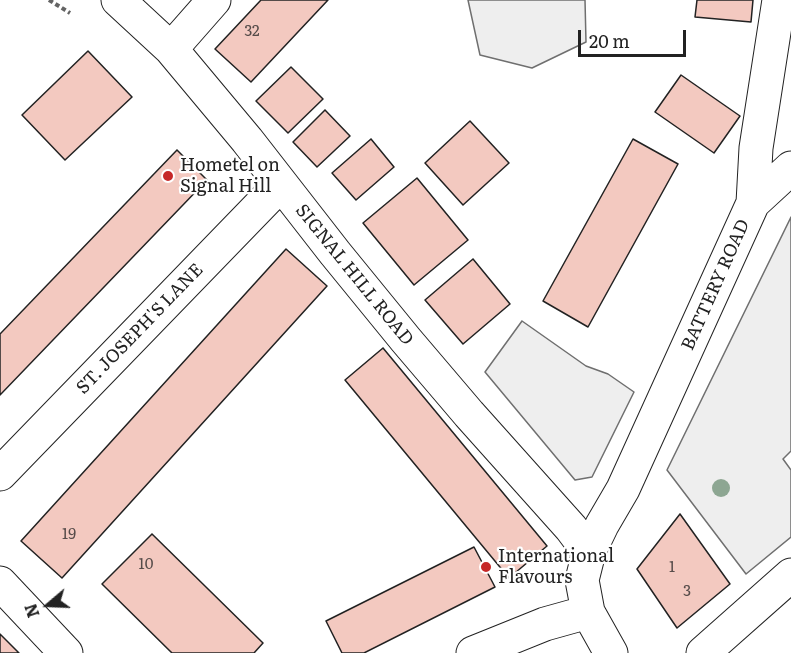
<!DOCTYPE html>
<style>
body{margin:0}
#map{position:relative;width:791px;height:653px;overflow:hidden;background:#fff;font-family:Literata,serif}
canvas{display:block}
.north{position:absolute;left:18px;top:575px;width:60px;height:60px;-webkit-text-stroke:4px #fff;paint-order:stroke;rotate:251deg;font-size:16px;font-weight:700;line-height:24px;text-align:center;color:#222}
.north::after{content:'';display:block;margin:auto;width:21px;height:27px;background:#222;clip-path:polygon(50% 0,100% 100%,50% 72%,0 100%)}
.scale{position:absolute;left:578px;top:30px;width:108px;height:27px;box-sizing:border-box;border:3px solid #222;border-top:0;padding-left:8px;font-size:18px;line-height:21px;white-space:nowrap;color:#222;-webkit-text-stroke:4px #fff;paint-order:stroke}
</style>
<div id="map">
<canvas width="791" height="653"></canvas>
<div class="north">N</div>
<div class="scale">20 m</div>
</div>
<script>
const ctx = document.querySelector('canvas').getContext('2d');
ctx.lineJoin = 'round';
function fill(path, color) { ctx.fillStyle = color; ctx.fill(path, 'evenodd'); }
const poly = rows => new Path2D(rows.map(r => 'M' + r).join(''));
function trace(path, color, width, dash) { ctx.strokeStyle = color; ctx.lineWidth = width; ctx.lineCap = dash ? 'butt' : 'round'; ctx.setLineDash(dash || []); ctx.stroke(path); }
function drawText(font, color, halo, rows, align = 'center') {
  ctx.font = font + ' Literata,serif'; ctx.lineWidth = 4.5; ctx.setLineDash([]); ctx.textBaseline = 'middle'; ctx.strokeStyle = halo; ctx.fillStyle = color; for (const [text, x, y, turn = 0] of rows) {
    ctx.save(); ctx.translate(x, y); ctx.rotate((+turn || 0) * Math.PI / 180); ctx.textAlign = isNaN(turn) ? turn : align; if (halo) ctx.strokeText(text, 0, 0); ctx.fillText(text, 0, 0); ctx.restore();
  }
}
const green = poly([
 [468,0,585,0,586,42,532,68,480,55,468,0],
 [791,217,791,451,783,459,791,470,791,537,746,574,667,470,791,217],
 [522,321,586,366,608,374,634,392,592,477,575,480,485,372,522,321]
]);
fill(green, '#eee');
trace(green, '#6f6f6f', 1.5);
const building = poly([
 [261,0,328,0,251,82,215,49,261,0],
 [697,0,753,0,751,22,695,17,697,0],
 [88,51,132,97,65,160,22,115,88,51],
 [291,67,323,99,288,133,256,101,291,67],
 [681,75,740,116,714,153,655,112,681,75],
 [325,110,350,136,317,167,293,142,325,110],
 [470,121,509,163,463,205,425,163,470,121],
 [371,139,394,167,356,200,332,173,371,139],
 [633,139,678,164,588,327,543,301,633,139],
 [177,150,207,180,0,395,0,334,177,150],
 [417,178,468,240,414,285,363,223,417,178],
 [286,249,327,286,62,578,21,541,286,249],
 [473,259,510,304,463,344,425,300,473,259],
 [383,348,547,546,509,578,345,380,383,348],
 [680,514,730,584,677,628,637,569,680,514],
 [152,534,263,643,254,653,172,653,102,584,152,534],
 [474,547,495,587,364,653,342,653,326,621,474,547],
 [0,634,19,653,0,653,0,634]
]);
fill(building, '#f3c9c0');
trace(building, '#222', 1.5);
const minor = poly([
 [118,0,171,49,247,140,335,253,406,340,469,414,571,528,589,552],
 [171,49,214,0],
 [753,203,791,168],
 [0,474,280,185],
 [0,583,66,653],
 [473,653,545,624,588,612],
 [611,653,588,612,582,580,589,552,602,525,623,489,753,203,756,148,779,0],
 [703,653,791,575]
]);
trace(minor, '#222', 35);
trace(poly([
 [49,0,70,13]
]), '#646464', 4, [4.5, 3]);
trace(minor, '#fff', 33);
ctx.fillStyle = '#8da692';
for (const [x, y] of [
 [721,488]
]) { ctx.beginPath(); ctx.arc(x, y, 9, 0, 2 * Math.PI); ctx.fill(); }
for (const [x, y, r, color] of [
 [168,176,6,"#c62828"],
 [486,567,6,"#c62828"]
]) { const dot = new Path2D(); dot.arc(x, y, r, 0, 2 * Math.PI); ctx.fillStyle = color; ctx.fill(dot); trace(dot, '#fff', 2); }
drawText('15px', '#564c4a', null, [
 ["32",252,32],
 ["19",69,535],
 ["10",146,565],
 ["1",672,568],
 ["3",687,592]
]);
drawText('18px', '#222', '#fff', [
 ["Hometel on",180,166],
 ["Signal Hill",180,187],
 ["International",498,557],
 ["Flavours",498,578]
], 'left');
drawText('18px', '#222', '#fff', [
 ["SIGNAL HILL ROAD",354,275,51],
 ["BATTERY ROAD",716,285,-66],
 ["ST. JOSEPH'S LANE",140,329,-46]
]);
</script>
